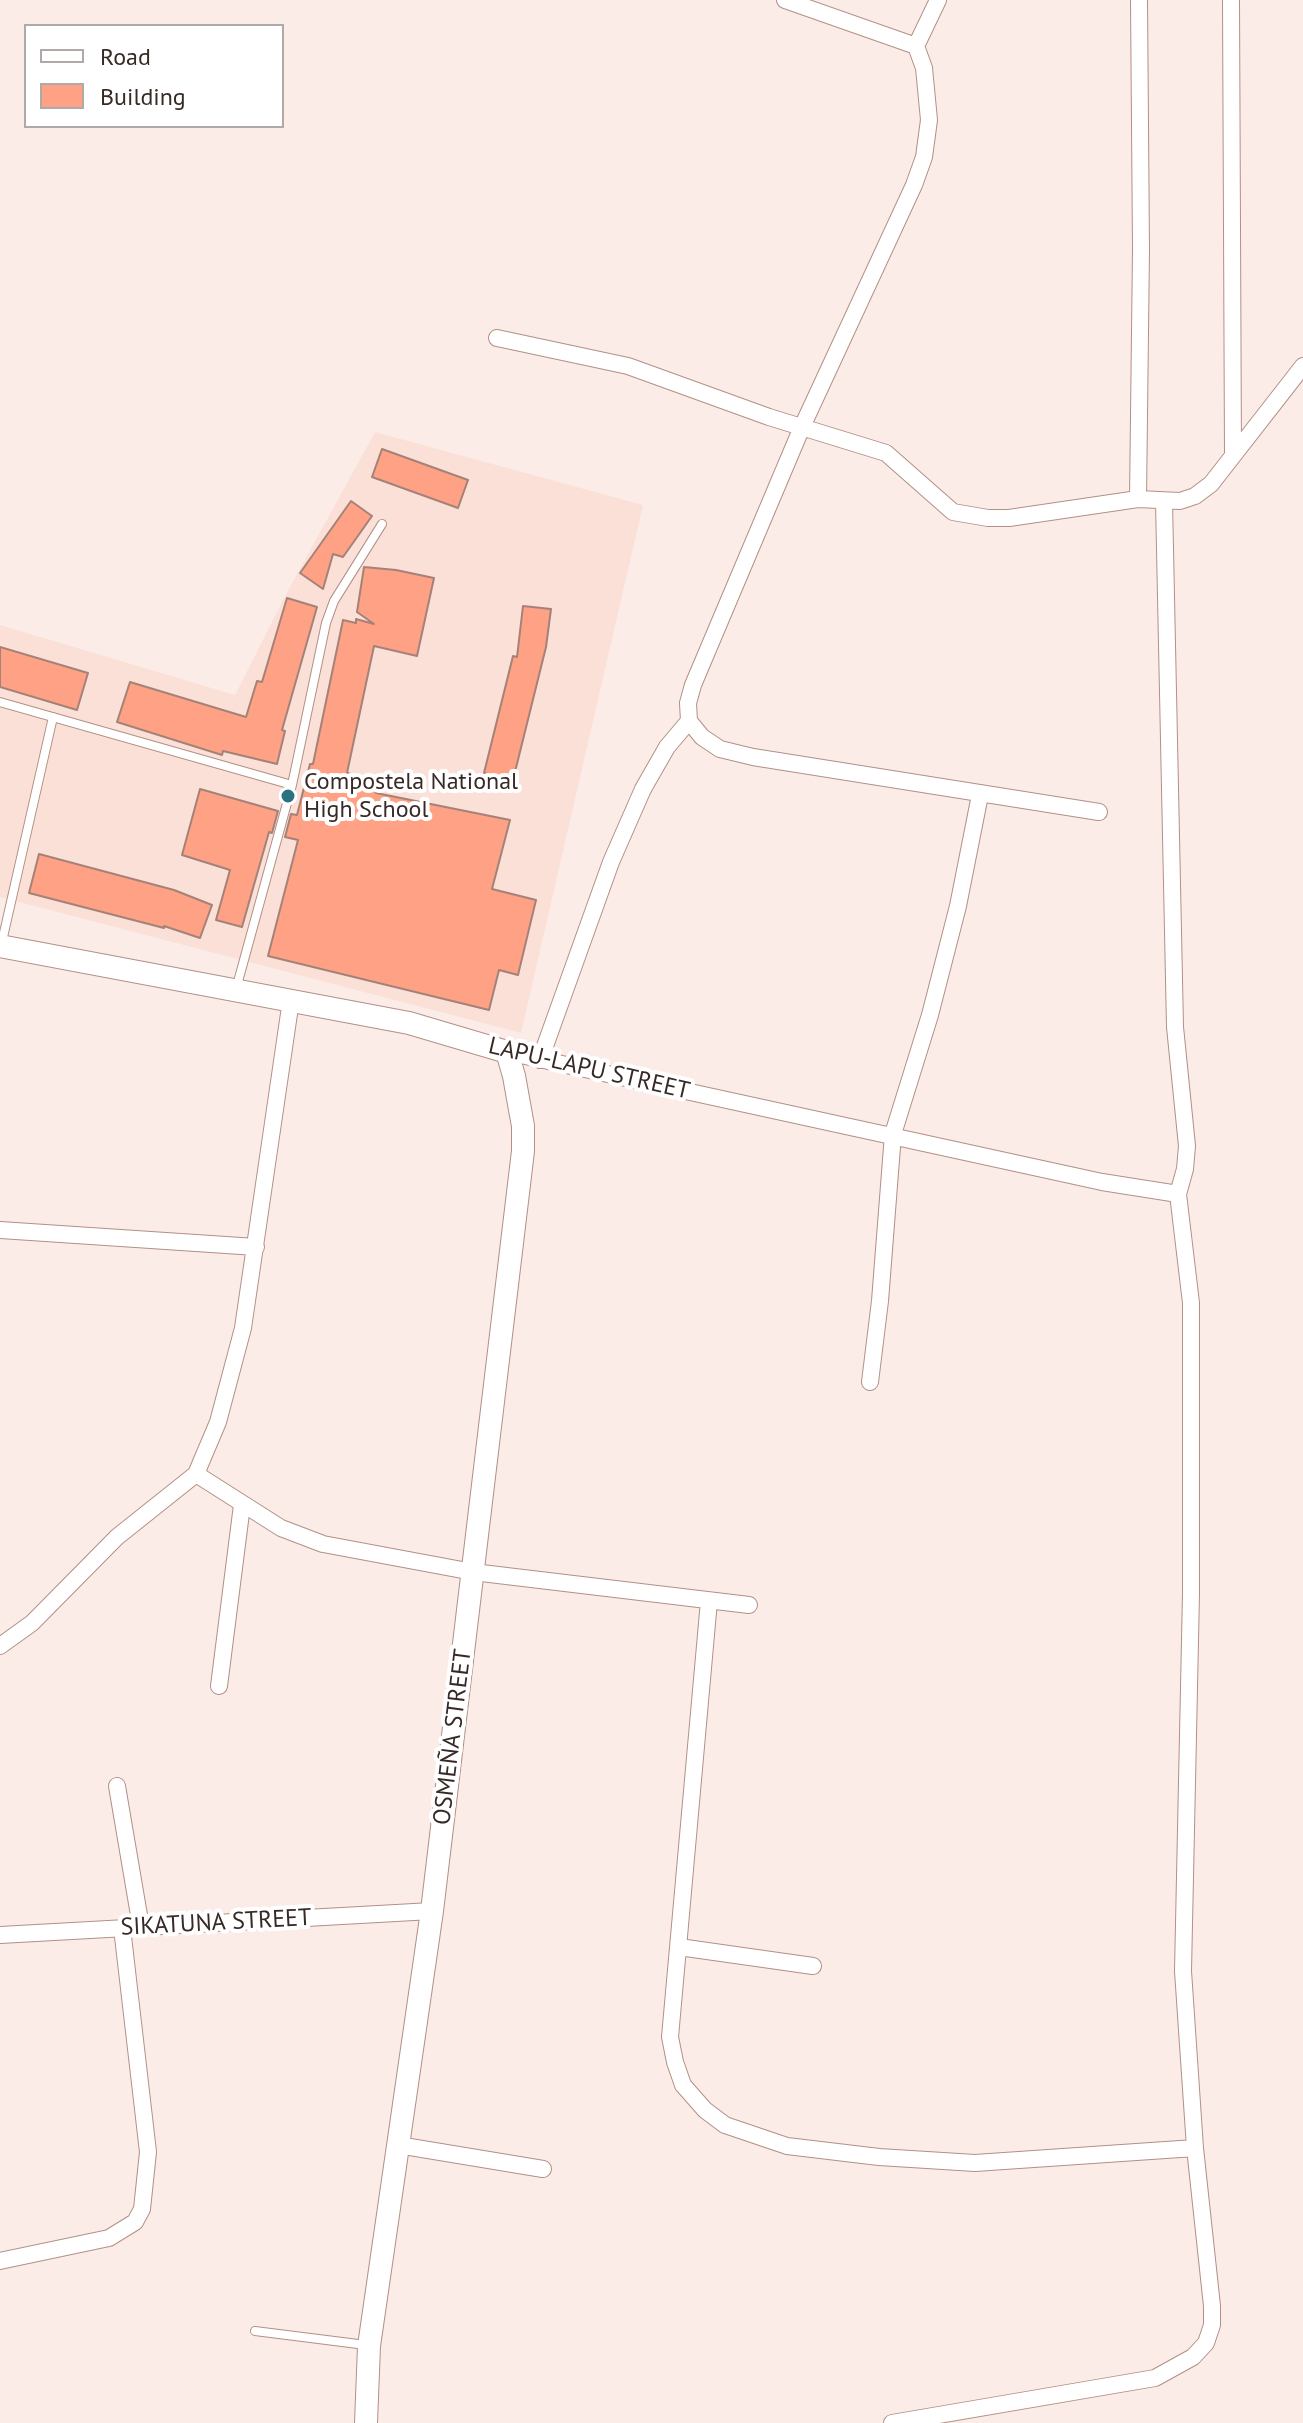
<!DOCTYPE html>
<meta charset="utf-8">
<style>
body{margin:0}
#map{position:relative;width:1303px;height:2423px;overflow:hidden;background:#fcece8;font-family:"PT Sans",sans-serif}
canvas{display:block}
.legend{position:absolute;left:24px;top:24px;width:260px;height:104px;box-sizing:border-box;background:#fff;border:2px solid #afa9a8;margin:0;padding:10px 14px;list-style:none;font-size:24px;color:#372925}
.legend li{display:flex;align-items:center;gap:16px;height:40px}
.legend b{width:40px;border:2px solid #afa9a8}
</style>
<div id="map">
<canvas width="1303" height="2423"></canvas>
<ul class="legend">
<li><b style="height:10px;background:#fff"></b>Road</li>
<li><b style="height:22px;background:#ffa185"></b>Building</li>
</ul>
</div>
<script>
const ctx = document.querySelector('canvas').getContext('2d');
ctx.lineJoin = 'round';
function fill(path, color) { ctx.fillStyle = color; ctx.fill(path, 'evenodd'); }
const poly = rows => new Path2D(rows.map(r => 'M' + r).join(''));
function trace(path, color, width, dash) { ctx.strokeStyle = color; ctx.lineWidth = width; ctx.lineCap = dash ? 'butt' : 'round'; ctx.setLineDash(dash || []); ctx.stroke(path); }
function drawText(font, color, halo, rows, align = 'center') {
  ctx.font = font + ' "PT Sans",sans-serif'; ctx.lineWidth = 8; ctx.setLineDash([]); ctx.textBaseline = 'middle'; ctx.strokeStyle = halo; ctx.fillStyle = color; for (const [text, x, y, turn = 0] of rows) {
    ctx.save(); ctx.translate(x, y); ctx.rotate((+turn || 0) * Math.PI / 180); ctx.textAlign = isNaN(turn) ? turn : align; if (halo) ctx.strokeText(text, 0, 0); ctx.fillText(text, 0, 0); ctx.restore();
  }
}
fill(poly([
 [375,432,643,505,521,1033,0,897,0,625,235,695,286,594]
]), '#fbe0d8');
const building = poly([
 [382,449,468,480,458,508,372,477,382,449],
 [351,501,372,516,343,557,333,554,323,589,300,573,351,501],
 [364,567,396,570,434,578,417,656,374,646,347,773,379,781,376,793,510,820,492,889,536,900,518,975,499,970,489,1010,268,956,298,840,285,837,291,814,297,815,310,764,313,764,343,620,356,623,356,619,374,624,357,612,364,567],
 [287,598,317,607,282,730,285,731,277,764,223,751,222,755,117,722,130,682,246,717,257,681,262,682,287,598],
 [523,606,551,609,546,647,513,780,484,773,513,656,517,657,523,606],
 [0,647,88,673,77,710,0,687,0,647],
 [200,789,278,811,272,833,269,832,242,927,216,920,230,870,182,855,200,789],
 [39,854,174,890,212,905,200,938,164,926,164,928,29,893,39,854]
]);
fill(building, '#ffa185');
trace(building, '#a48278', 2);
const service = poly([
 [0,702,292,785,236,989],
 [292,785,326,623,334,601,382,524],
 [1,946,53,717],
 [255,2331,366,2345]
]);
const minor = poly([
 [785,0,916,46],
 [938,0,916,46,924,68,929,120,924,157,914,185,802,427,693,685,688,703,689,721,702,737,720,749,753,757,1099,812],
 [1231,0,1233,454],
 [497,338,628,366,769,417,886,453,953,512,988,518,1009,518,1138,499,1180,501,1195,496,1211,484,1303,366],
 [1138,499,1141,249,1139,0],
 [507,1052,1102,1182,1178,1194],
 [540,1060,611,862,643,789,667,747,689,721],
 [0,1230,256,1247],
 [870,1382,880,1301,893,1134,930,1015,958,906,980,795],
 [196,1474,281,1528,323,1544,473,1572,749,1605],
 [709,1601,670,2037,675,2062,683,2085,705,2110,725,2125,787,2146,879,2157,975,2163,1195,2148],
 [0,1646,32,1623,117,1537,196,1474,218,1422,243,1328,291,1000],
 [219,1686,242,1505],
 [117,1786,141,1927],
 [0,1935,432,1911],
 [679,1947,813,1966],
 [398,2145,543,2169],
 [0,2261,109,2238,135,2222,142,2209,148,2152,122,1928],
 [892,2423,1155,2378,1193,2357,1206,2343,1212,2325,1212,2306,1195,2148,1183,1971,1191,1593,1191,1303,1178,1194,1185,1169,1187,1146,1175,1027,1164,501]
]);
const tertiary = poly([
 [0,946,409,1023,507,1052,514,1076,523,1126,523,1151,432,1911,369,2346,366,2423]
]);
trace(service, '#b29086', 10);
trace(minor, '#b29086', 18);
trace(tertiary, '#b29086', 24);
trace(service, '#fff', 8);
trace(minor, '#fff', 16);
trace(tertiary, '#fff', 22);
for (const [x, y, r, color] of [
 [288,796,8,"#2b717f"]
]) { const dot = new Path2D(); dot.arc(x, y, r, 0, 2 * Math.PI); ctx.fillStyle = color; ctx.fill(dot); trace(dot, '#fff', 3); }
drawText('24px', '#372925', '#fff', [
 ["Compostela National",304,782],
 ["High School",304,810]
], 'left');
drawText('24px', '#372925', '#fff', [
 ["LAPU-LAPU STREET",589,1069,13],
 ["OSMEÑA STREET",453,1737,-83],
 ["SIKATUNA STREET",216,1923,-3]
]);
</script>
